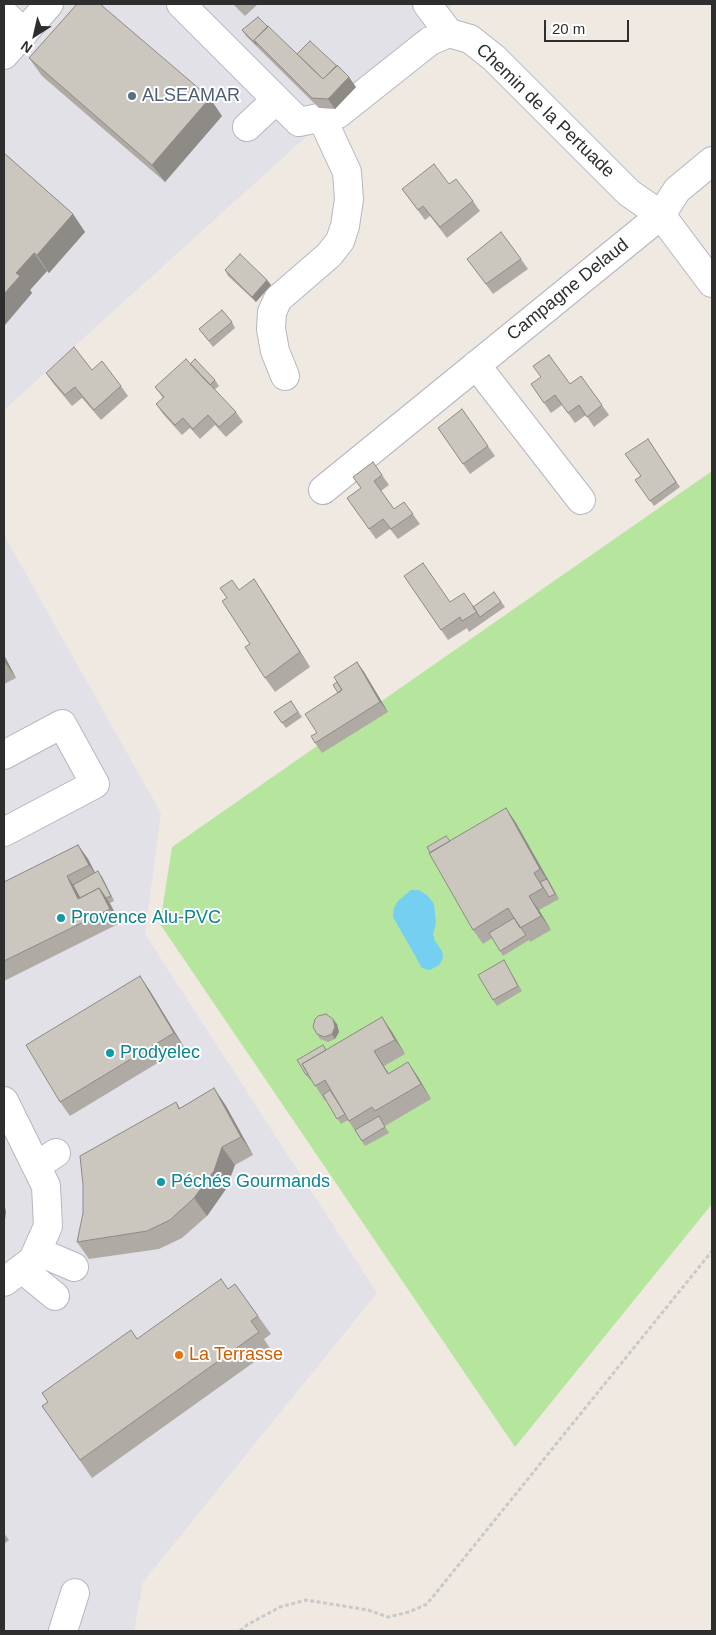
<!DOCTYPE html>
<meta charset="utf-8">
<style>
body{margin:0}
#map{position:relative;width:716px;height:1635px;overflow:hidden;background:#efe9e1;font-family:Arial,sans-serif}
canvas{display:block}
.frame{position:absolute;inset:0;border:5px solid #2e2e2e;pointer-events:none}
.north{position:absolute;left:10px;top:10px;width:50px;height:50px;-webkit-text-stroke:4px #fff;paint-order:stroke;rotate:215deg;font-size:14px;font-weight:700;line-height:20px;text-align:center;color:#2e2e2e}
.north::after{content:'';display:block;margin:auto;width:18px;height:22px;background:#2e2e2e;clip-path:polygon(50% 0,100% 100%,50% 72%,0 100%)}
.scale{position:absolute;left:544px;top:20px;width:85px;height:22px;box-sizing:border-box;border:2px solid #2e2e2e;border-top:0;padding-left:6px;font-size:15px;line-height:18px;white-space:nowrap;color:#2e2e2e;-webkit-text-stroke:4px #fff;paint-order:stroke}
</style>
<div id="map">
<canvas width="716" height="1635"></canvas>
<div class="frame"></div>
<div class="north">N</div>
<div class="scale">20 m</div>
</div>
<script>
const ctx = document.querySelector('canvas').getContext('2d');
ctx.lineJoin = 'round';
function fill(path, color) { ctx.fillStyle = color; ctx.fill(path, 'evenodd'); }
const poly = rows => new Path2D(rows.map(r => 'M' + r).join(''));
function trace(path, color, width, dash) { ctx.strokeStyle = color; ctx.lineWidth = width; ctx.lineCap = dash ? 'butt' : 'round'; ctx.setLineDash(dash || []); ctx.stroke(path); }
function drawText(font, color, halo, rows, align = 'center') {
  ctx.font = font + ' Arial,sans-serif'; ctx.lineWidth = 4; ctx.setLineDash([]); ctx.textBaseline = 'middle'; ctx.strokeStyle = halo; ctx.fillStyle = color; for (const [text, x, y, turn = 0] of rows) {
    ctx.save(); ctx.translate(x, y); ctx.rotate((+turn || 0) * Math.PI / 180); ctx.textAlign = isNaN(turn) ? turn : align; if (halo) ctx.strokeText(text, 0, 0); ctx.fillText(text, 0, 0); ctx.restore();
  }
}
fill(poly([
 [4,4,453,4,4,410],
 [4,535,161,813,145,934,377,1293,143,1582,134,1631,4,1631]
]), '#e3e1e8');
fill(poly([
 [712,471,712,1204,515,1447,160,924,172,847]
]), '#b6e59e');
fill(poly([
 [411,890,419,890,428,896,434,904,436,923,433,934,435,941,442,951,443,958,439,965,430,970,422,968,393,917,394,908,398,901]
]), '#75cff0');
const minor = poly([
 [181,4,299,122,338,114,430,41,449,33,470,39,494,58,629,193,661,215,712,283],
 [427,4,449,33],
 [4,14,24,33],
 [4,55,49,4],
 [247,127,276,100],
 [476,365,581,500],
 [285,376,275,351,271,329,272,312,278,299,329,255,340,241,345,226,349,199,347,172,322,118],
 [323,490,661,215,677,190,712,161],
 [4,755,62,724,95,784,4,832],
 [4,1101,46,1186,48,1226,33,1260,4,1282],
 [36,1166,56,1153],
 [37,1251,74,1267],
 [22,1269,55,1296],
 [63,1631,75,1593]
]);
trace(minor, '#b4b7c1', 30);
trace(poly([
 [240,1631,247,1625,280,1607,306,1600,368,1610,388,1617,409,1612,427,1604,712,1251]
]), '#c9c9c9', 3, [4, 2.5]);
trace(minor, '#fff', 28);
fill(poly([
 [233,4,258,4,245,16],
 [268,27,297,54,356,87,335,109,319,108,246,36,242,30],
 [29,58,222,116,165,182,42,76],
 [4,153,73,214,85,232,49,273,47,271,30,290,32,293,4,326],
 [449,184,473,201,480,211,447,238,430,216,425,220,402,189],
 [467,259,521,259,528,269,493,294],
 [225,270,267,280,271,285,256,302,228,276],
 [232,322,235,328,213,347,199,329],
 [190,364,215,380,219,386,214,390,236,412,243,422,226,437,215,425,200,439,190,428,182,435,163,414,156,404,163,398,155,387],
 [92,370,121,386,128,396,101,420,82,398,72,406,53,383,46,373],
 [581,376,609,415,594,427,586,415,575,423,562,405,551,413,531,384,570,384],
 [462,409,495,456,470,474,438,428],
 [648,439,680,487,654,506,635,480,640,476],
 [373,462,389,485,381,491,394,509,404,502,420,524,398,539,390,529,376,539,347,498,361,488],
 [404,576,450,602,473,607,494,592,505,607,469,632,467,628,448,640],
 [239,590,264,594,310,667,275,692,265,678,250,644],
 [4,655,16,678,4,684],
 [357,662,364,672,388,712,322,753,315,743,317,733,338,693,337,682],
 [291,701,302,717,286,728,274,712],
 [506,808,516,823,559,899,539,910,551,930,530,942,529,940,503,956,492,938,483,944,473,930,430,853],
 [78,845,88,859,95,873,102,877,114,901,110,903,120,923,4,981,4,882],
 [504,960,522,991,497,1006,493,1000],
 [140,976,150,991,184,1047,70,1116,60,1102],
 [382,1017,392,1032,405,1054,384,1066,389,1074,408,1062,418,1077,431,1099,385,1126,383,1123,389,1133,365,1146,348,1120,341,1124,326,1100,325,1101,311,1079,310,1080,306,1075,323,1045,326,1050],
 [337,1024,339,1032,335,1039,328,1042,320,1039,317,1034],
 [214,1088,226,1106,253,1155,235,1165,226,1189,207,1216,182,1238,159,1249,89,1259,77,1242,176,1102,180,1108],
 [235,1284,271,1334,264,1339,271,1350,92,1478,42,1406,137,1339,228,1289],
 [4,1533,9,1540,4,1544]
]), '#afaba4');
fill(poly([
 [349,77,356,87,335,109,328,99],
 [210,98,222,116,165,182,152,165],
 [73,214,85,232,49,273,37,255],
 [34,253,47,271,30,290,32,293,4,326,4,294,16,273],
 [267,280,271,285,256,302,252,297],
 [254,579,264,594,310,667,300,652],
 [4,655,16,678,4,661],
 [357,662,364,672,388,712,380,702],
 [506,808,516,823,559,899,540,869],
 [78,845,88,859,99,880,89,865],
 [98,871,102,877,114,901,111,896],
 [67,876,77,890,85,908,78,899],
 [99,888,109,902,120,923,110,909],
 [529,896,539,910,551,930,541,916],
 [140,976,150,991,184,1047,174,1033],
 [382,1017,392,1032,405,1054,395,1040],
 [333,1019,337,1024,339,1032,335,1039,332,1034],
 [374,1051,384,1066,398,1089,388,1074],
 [408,1062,418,1077,431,1099,421,1084],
 [214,1088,226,1106,253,1155,241,1137],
 [222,1147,235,1165,226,1189,207,1216,194,1198],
 [4,1202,6,1212,4,1228]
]), '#8e8b86');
const building = poly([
 [77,4,100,4,210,98,152,165,29,58,77,4],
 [258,17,268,27,254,40,257,45,242,30,258,17],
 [268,26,323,79,337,65,349,77,328,99,312,98,254,40,268,26],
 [310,41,337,66,323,79,297,54,310,41],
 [4,153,73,214,37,255,34,253,16,273,20,276,4,294,4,153],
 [434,164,449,184,456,179,473,201,440,227,423,206,418,210,402,189,434,164],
 [501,232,521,259,486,284,467,259,501,232],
 [240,254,267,280,252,297,225,270,240,254],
 [222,310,232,322,209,341,199,329,222,310],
 [74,347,92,370,102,361,121,386,94,410,75,387,65,395,46,373,74,347],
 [549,355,570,384,581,376,602,405,587,417,579,405,568,413,555,395,544,403,531,384,541,377,533,366,549,355],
 [186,359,236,412,219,427,208,415,193,429,183,418,175,425,156,404,164,397,155,387,186,359],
 [195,359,215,380,210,385,190,364,195,359],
 [462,409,488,446,463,464,438,428,462,409],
 [648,439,676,482,650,501,635,480,641,476,625,454,648,439],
 [373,462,382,475,374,481,394,509,404,502,413,514,391,529,383,519,369,529,347,498,361,488,353,477,373,462],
 [423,563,450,602,464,593,477,612,462,621,460,617,441,630,404,576,423,563],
 [254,579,300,652,265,678,245,647,250,644,222,601,227,598,220,588,232,580,239,590,254,579],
 [494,592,501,602,480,617,473,607,494,592],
 [357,662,380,702,315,743,311,736,317,733,305,714,342,690,334,677,357,662],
 [337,682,342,690,338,693,333,685,337,682],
 [291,701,298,712,282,723,274,712,291,701],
 [506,808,540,869,534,873,543,888,529,896,541,916,520,928,508,908,473,930,429,853,506,808],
 [446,836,450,841,430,853,427,847,446,836],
 [78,845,89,865,67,876,78,899,99,888,110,909,4,961,4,882,78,845],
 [98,871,111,896,106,898,99,888,80,898,73,885,98,871],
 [547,879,555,894,549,897,540,882,547,879],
 [514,918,526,935,500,951,489,933,514,918],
 [504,960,518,986,493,1000,478,975,504,960],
 [140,976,174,1033,60,1102,26,1045,140,976],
 [326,1014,333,1019,335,1027,332,1034,324,1037,317,1034,313,1027,315,1019,318,1016,326,1014],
 [382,1017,395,1040,374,1051,388,1074,408,1062,421,1084,375,1111,372,1107,349,1121,325,1080,315,1086,302,1064,382,1017],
 [323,1045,326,1050,302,1064,308,1074,306,1075,297,1060,323,1045],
 [214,1088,241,1137,222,1147,214,1171,194,1198,170,1220,147,1231,77,1242,83,1213,83,1185,80,1156,176,1102,179,1109,214,1088],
 [330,1090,345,1114,337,1119,323,1095,330,1090],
 [379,1116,385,1127,362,1141,355,1130,379,1116],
 [221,1279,228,1289,235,1284,258,1316,251,1321,259,1332,80,1460,42,1406,48,1402,42,1393,131,1330,137,1339,221,1279]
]);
fill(building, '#cbc7bf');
trace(building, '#8e8b86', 1);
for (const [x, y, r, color] of [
 [132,96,5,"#5c6f8a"],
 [61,918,5,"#0f9aa8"],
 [110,1053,5,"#0f9aa8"],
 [161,1182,5,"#0f9aa8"],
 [179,1355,5,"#e8710a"]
]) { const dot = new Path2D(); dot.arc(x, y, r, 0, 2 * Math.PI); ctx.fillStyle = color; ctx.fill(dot); trace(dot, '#fff', 2); }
drawText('18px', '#4e5e75', '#fff', [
 ["ALSEAMAR",142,96]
], 'left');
drawText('18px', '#2e2e2e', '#fff', [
 ["Chemin de la Pertuade",545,111,44],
 ["Campagne Delaud",568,290,-39]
]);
drawText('18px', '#0d838f', '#fff', [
 ["Provence Alu-PVC",71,918],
 ["Prodyelec",120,1053],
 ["Péchés Gourmands",171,1182]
], 'left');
drawText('18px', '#c56008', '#fff', [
 ["La Terrasse",189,1355]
], 'left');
</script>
